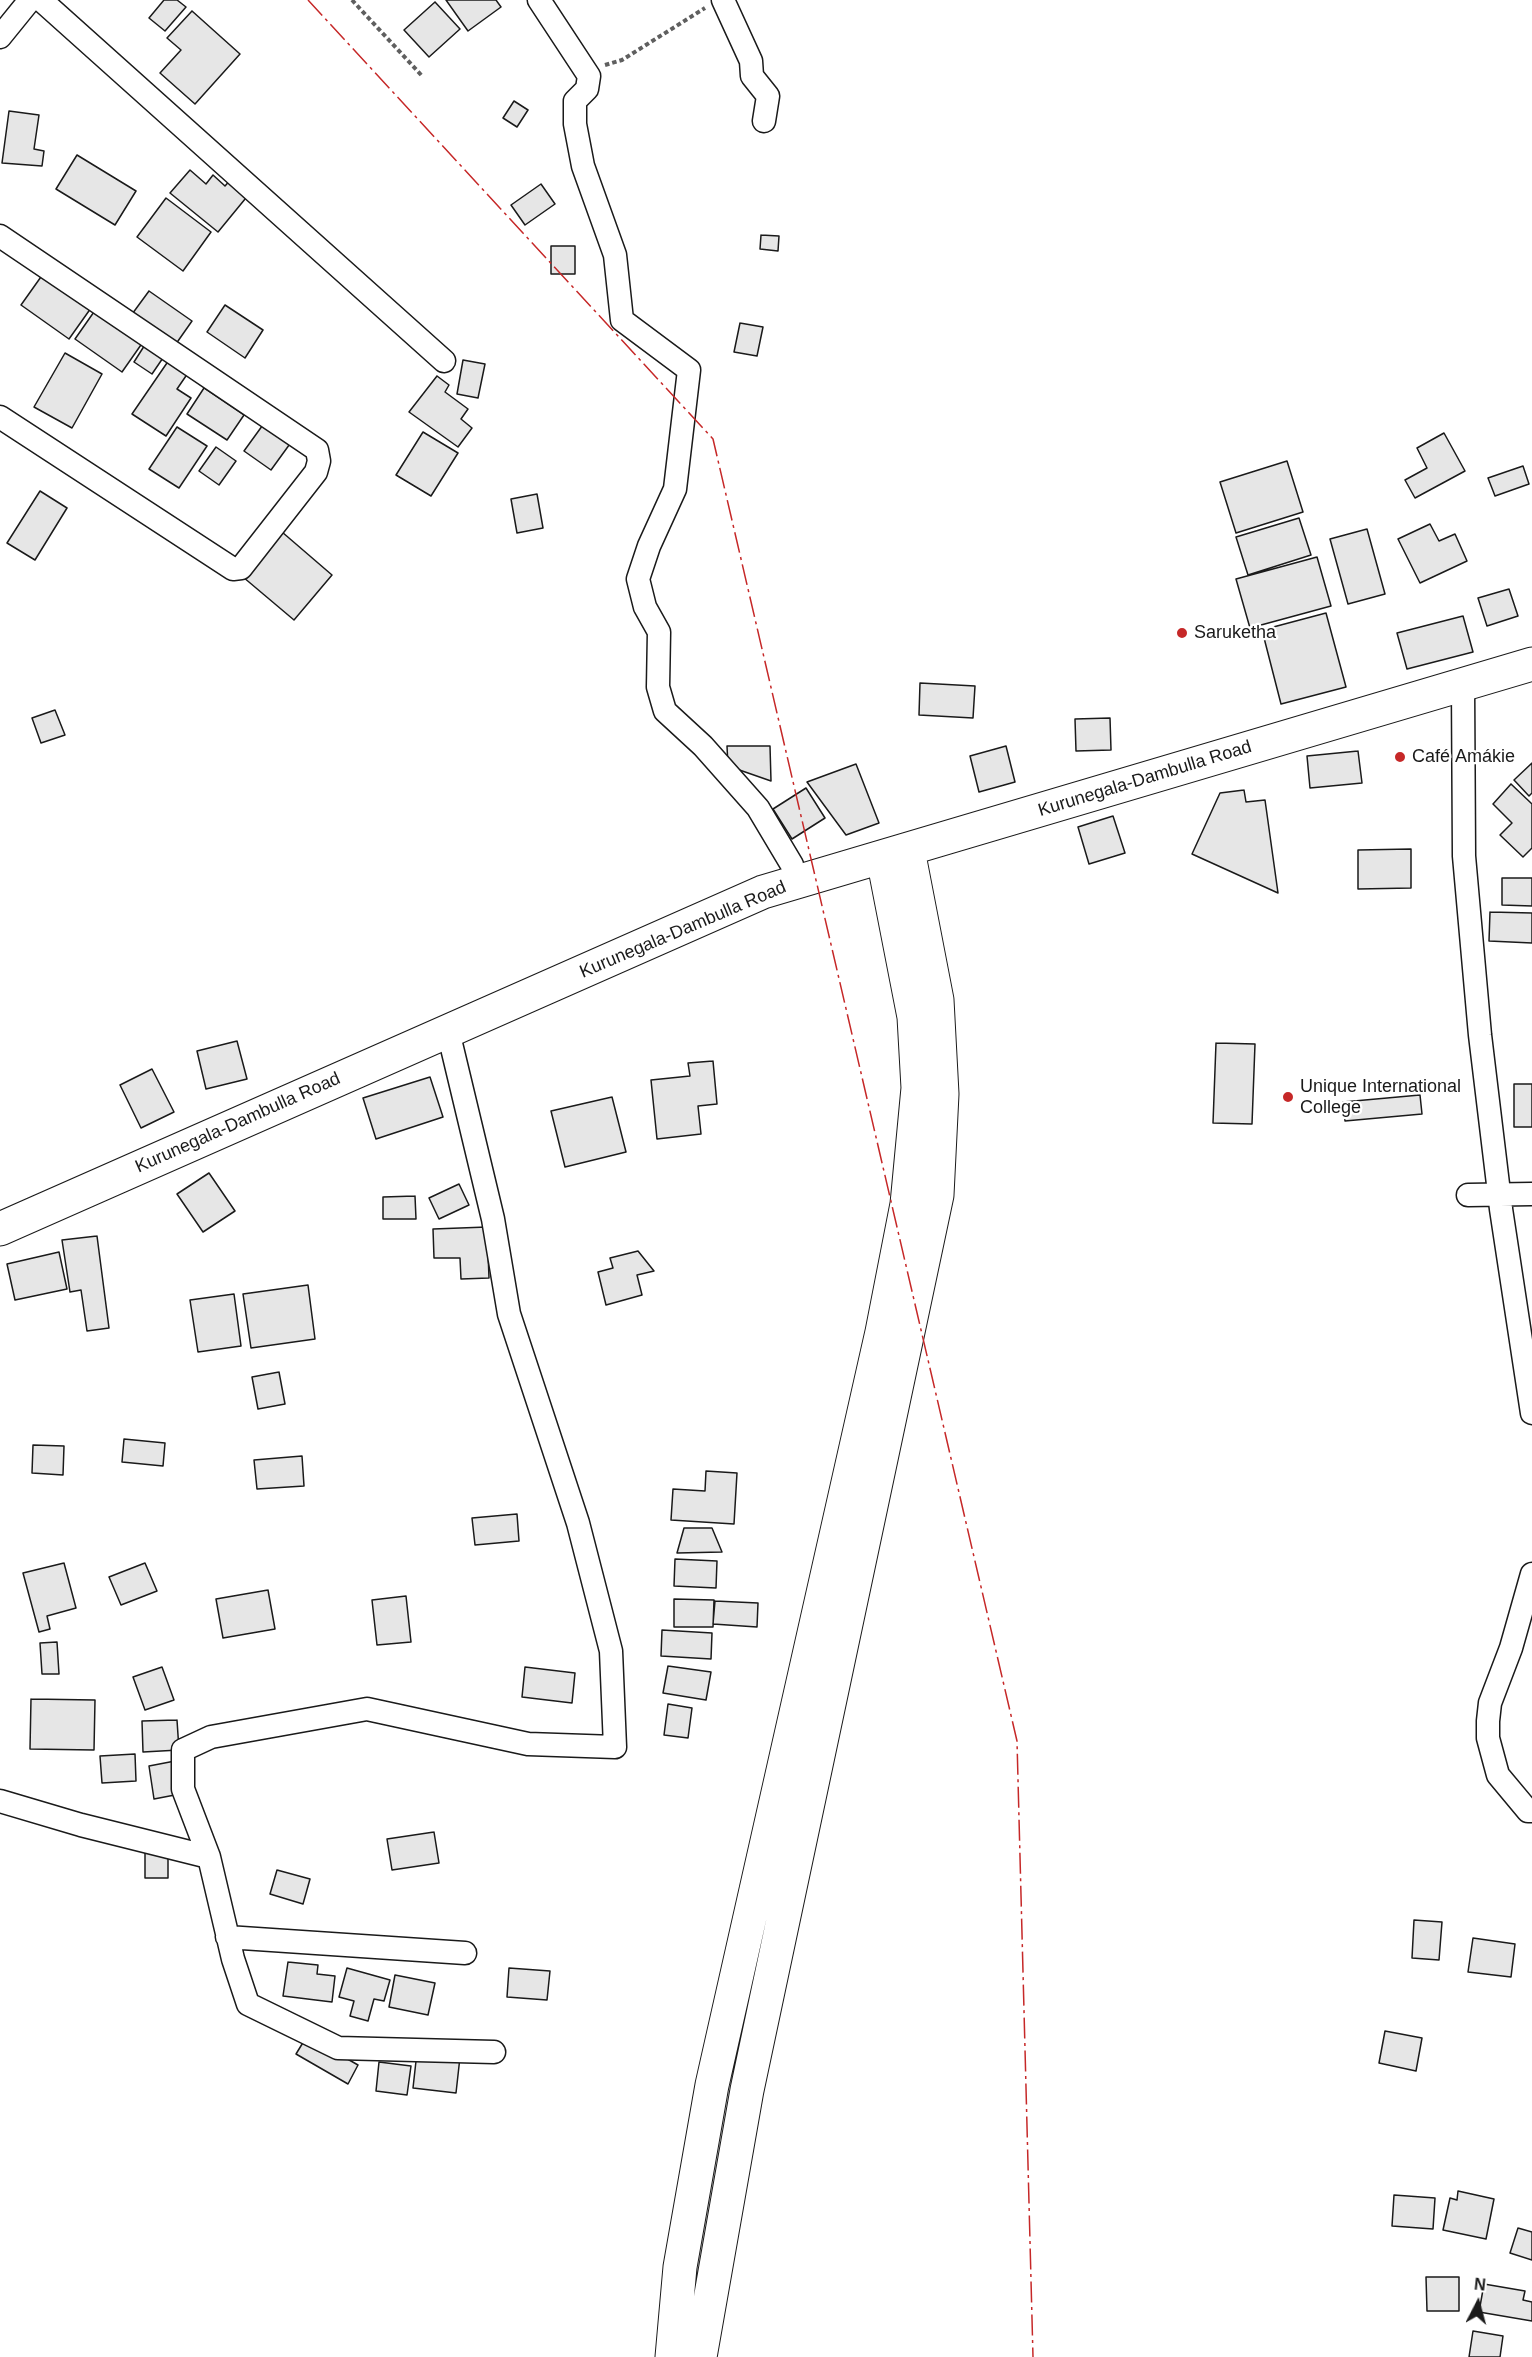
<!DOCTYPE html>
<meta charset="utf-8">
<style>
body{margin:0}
#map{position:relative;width:1532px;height:2357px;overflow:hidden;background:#fff;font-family:Arial,sans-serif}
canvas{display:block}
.north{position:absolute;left:1448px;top:2273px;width:60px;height:60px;-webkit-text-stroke:4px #fff;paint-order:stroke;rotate:6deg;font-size:16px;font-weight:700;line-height:24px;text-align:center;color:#1a1a1a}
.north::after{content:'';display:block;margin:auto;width:21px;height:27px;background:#1a1a1a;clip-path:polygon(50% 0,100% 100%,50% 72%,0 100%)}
</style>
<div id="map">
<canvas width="1532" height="2357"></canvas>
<div class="north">N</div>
</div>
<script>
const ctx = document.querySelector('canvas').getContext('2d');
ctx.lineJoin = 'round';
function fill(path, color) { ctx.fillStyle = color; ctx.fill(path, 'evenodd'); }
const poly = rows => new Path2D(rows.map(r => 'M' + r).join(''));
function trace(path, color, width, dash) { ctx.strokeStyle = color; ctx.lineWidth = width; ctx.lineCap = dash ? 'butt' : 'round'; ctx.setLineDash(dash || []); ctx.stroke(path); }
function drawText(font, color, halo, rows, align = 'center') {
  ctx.font = font + ' Arial,sans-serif'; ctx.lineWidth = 4.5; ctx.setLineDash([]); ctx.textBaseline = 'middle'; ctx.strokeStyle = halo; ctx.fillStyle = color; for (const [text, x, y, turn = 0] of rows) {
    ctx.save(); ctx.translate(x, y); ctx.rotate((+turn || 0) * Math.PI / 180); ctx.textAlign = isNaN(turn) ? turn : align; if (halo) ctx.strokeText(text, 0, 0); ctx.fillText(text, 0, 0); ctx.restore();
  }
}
const building = poly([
 [164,0,177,0,186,7,165,31,149,18,164,0],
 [446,0,496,0,501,7,468,31,446,0],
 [435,2,460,29,429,57,404,30,435,2],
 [192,11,240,54,195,104,160,73,181,50,167,38,192,11],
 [514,101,528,110,517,127,503,118,514,101],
 [9,111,39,115,34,149,44,151,42,166,2,163,9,111],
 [77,155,136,191,115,225,56,189,77,155],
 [190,170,206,184,213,175,225,186,232,178,250,193,218,232,170,193,190,170],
 [541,184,555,204,525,225,511,205,541,184],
 [166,198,211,232,183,271,137,237,166,198],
 [761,235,779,236,778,251,760,249,761,235],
 [551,246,575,246,575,274,551,274,551,246],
 [43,274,91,308,69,339,21,305,43,274],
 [149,291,192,321,171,351,127,321,149,291],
 [225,305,263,330,245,358,207,332,225,305],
 [96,309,143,342,122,372,75,339,96,309],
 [740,323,763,327,757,356,734,352,740,323],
 [148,340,167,352,152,374,134,362,148,340],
 [65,353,102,374,72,428,34,407,65,353],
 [169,360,188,373,177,389,191,398,166,436,132,414,169,360],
 [463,360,485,364,478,398,457,394,463,360],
 [437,376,449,385,445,392,468,409,461,419,472,428,458,447,409,412,437,376],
 [204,388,244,415,227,440,187,414,204,388],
 [265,422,292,441,271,470,244,451,265,422],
 [177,427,207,446,179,488,149,469,177,427],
 [423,432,458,453,431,496,396,475,423,432],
 [1444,433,1465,471,1415,498,1405,480,1427,468,1417,448,1444,433],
 [216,447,236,461,219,485,199,471,216,447],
 [1287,461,1303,512,1236,533,1220,482,1287,461],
 [1523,466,1529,484,1495,496,1488,478,1523,466],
 [40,491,67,508,35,560,7,543,40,491],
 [537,494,543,528,517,533,511,499,537,494],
 [1299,518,1311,555,1248,575,1236,537,1299,518],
 [1430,524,1439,541,1455,534,1467,561,1420,583,1398,539,1430,524],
 [1367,529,1385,594,1348,604,1330,539,1367,529],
 [282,532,332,575,294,620,243,577,282,532],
 [1317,557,1331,606,1250,628,1236,579,1317,557],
 [1509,589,1518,616,1487,626,1478,598,1509,589],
 [1326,613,1346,687,1281,704,1262,630,1326,613],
 [1463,616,1473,652,1407,669,1397,633,1463,616],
 [920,683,975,686,973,718,919,715,920,683],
 [55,710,65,735,41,743,32,718,55,710],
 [1110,718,1111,750,1076,751,1075,719,1110,718],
 [727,746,770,746,771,781,728,766,727,746],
 [1006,746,1015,782,979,792,970,756,1006,746],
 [1358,751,1362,783,1310,788,1307,756,1358,751],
 [1532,763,1532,793,1529,796,1514,780,1532,763],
 [856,764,879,823,846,835,807,782,856,764],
 [1511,784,1532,804,1532,848,1523,857,1500,835,1512,823,1493,804,1511,784],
 [806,788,825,818,792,839,773,809,806,788],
 [1244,790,1246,802,1265,800,1278,893,1192,854,1220,793,1244,790],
 [1113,816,1125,853,1089,864,1078,827,1113,816],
 [1411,849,1411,888,1358,889,1358,850,1411,849],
 [1502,878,1532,878,1532,906,1502,905,1502,878],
 [1490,912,1532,913,1532,943,1489,941,1490,912],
 [237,1041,247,1079,206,1089,197,1051,237,1041],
 [1216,1043,1255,1044,1252,1124,1213,1123,1216,1043],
 [713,1061,717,1104,698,1106,701,1134,657,1139,651,1080,690,1076,688,1063,713,1061],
 [152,1069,174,1112,141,1128,120,1085,152,1069],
 [430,1077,443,1117,376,1139,363,1098,430,1077],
 [1514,1084,1532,1084,1532,1127,1514,1127,1514,1084],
 [1420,1095,1422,1114,1345,1121,1343,1102,1420,1095],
 [612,1097,626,1152,565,1167,551,1111,612,1097],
 [209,1173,235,1211,203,1232,177,1194,209,1173],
 [459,1184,469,1205,439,1219,429,1198,459,1184],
 [415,1196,416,1219,383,1219,383,1197,415,1196],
 [487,1227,489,1278,461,1279,460,1258,434,1258,433,1229,487,1227],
 [97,1236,109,1328,87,1331,81,1290,70,1292,62,1240,97,1236],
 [638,1251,654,1271,637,1275,642,1295,606,1305,598,1272,613,1268,610,1258,638,1251],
 [59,1252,67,1289,15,1300,7,1264,59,1252],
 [308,1285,315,1339,251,1348,243,1294,308,1285],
 [234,1294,241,1346,198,1352,190,1300,234,1294],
 [279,1372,285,1404,258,1409,252,1377,279,1372],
 [124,1439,165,1443,163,1466,122,1462,124,1439],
 [33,1445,64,1446,63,1475,32,1473,33,1445],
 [302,1456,304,1486,257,1489,254,1460,302,1456],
 [706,1471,737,1473,734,1524,671,1520,673,1489,705,1491,706,1471],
 [517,1514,519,1541,475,1545,472,1518,517,1514],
 [684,1528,712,1528,722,1552,677,1553,684,1528],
 [675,1559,717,1561,716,1588,674,1586,675,1559],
 [64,1563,76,1608,47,1616,50,1629,39,1632,23,1573,64,1563],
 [145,1563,157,1591,121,1605,109,1577,145,1563],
 [268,1590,275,1629,223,1638,216,1599,268,1590],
 [406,1596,411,1642,377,1645,372,1600,406,1596],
 [674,1599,714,1600,713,1627,674,1627,674,1599],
 [715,1601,758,1603,757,1627,713,1624,715,1601],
 [662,1630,712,1633,711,1659,661,1656,662,1630],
 [57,1642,59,1674,42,1674,40,1643,57,1642],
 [668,1666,711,1672,706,1700,663,1693,668,1666],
 [162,1667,174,1700,145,1710,133,1677,162,1667],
 [525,1667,575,1673,572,1703,522,1697,525,1667],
 [31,1699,95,1700,94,1750,30,1749,31,1699],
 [668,1704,692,1708,688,1738,664,1735,668,1704],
 [177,1720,179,1750,143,1752,142,1721,177,1720],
 [135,1754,136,1781,102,1783,100,1756,135,1754],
 [175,1761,180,1794,154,1799,149,1766,175,1761],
 [434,1832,439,1863,392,1870,387,1839,434,1832],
 [145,1849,168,1849,168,1878,145,1878,145,1849],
 [277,1870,310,1879,303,1904,270,1894,277,1870],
 [1414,1920,1442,1922,1439,1960,1412,1958,1414,1920],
 [1473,1938,1515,1944,1511,1977,1468,1972,1473,1938],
 [288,1962,318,1965,317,1974,335,1976,332,2002,283,1996,288,1962],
 [347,1968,390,1980,384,2001,374,1999,368,2021,350,2016,354,2001,339,1997,347,1968],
 [509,1968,550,1971,547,2000,507,1997,509,1968],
 [395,1975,435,1983,428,2015,389,2007,395,1975],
 [1385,2031,1422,2038,1416,2071,1379,2063,1385,2031],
 [307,2036,358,2065,348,2084,296,2054,307,2036],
 [417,2052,460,2057,456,2093,413,2088,417,2052],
 [379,2062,411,2066,407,2095,376,2091,379,2062],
 [1458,2191,1494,2199,1486,2239,1443,2230,1450,2198,1457,2200,1458,2191],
 [1394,2195,1435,2198,1433,2229,1392,2226,1394,2195],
 [1518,2228,1532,2232,1532,2260,1510,2253,1518,2228],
 [1426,2277,1459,2277,1459,2311,1427,2311,1426,2277],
 [1484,2284,1525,2291,1523,2300,1532,2302,1532,2321,1479,2312,1484,2284],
 [1473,2331,1503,2336,1500,2357,1469,2357,1473,2331]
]);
fill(building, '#e6e6e6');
trace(building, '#1a1a1a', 1.5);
const minor = poly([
 [41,0,444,361],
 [539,0,589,76,587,89,575,101,575,124,583,166,615,255,622,320,689,370,675,489,649,546,638,579,645,607,659,632,658,687,665,711,703,746,758,808,792,865],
 [723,0,751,61,752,76,768,96,764,121],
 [0,37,30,0],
 [0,236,317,450,319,461,316,472,241,568,233,569,0,417],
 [1463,685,1464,856,1480,1035,1501,1209,1532,1413],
 [1468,1195,1532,1194],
 [1532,1574,1511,1648,1490,1703,1488,1721,1488,1738,1498,1775,1528,1811,1532,1811],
 [0,1801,81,1825,209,1857,233,1959,248,2004,338,2048,494,2052],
 [209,1857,183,1789,183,1750,211,1737,367,1709,528,1744,615,1747,611,1651,578,1523,509,1314,493,1219,448,1031],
 [227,1937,465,1953]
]);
const highway = poly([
 [0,1229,763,892,1532,664],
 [672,2357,680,2267,712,2085,882,1332,907,1204,918,1088,914,1017,883,858],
 [700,2357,747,2090,937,1195,942,1094,937,1000,908,850]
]);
trace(minor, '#1a1a1a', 25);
trace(highway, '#1a1a1a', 35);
trace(poly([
 [352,0,423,77],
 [605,65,622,60,705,8]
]), '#5f5f5f', 4, [4.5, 3]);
trace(minor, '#fff', 22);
trace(highway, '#fff', 33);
trace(poly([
 [308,0,713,439,1017,1741,1033,2357]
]), '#c62828', 1.5, [21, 4.5, 3, 4.5]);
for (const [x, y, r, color] of [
 [1182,633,6,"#c62828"],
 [1400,757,6,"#c62828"],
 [1288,1097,6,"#c62828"]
]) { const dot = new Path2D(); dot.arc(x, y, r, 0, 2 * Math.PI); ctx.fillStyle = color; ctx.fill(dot); trace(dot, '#fff', 2); }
drawText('18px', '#1a1a1a', '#fff', [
 ["Saruketha",1194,633],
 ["Café Amákie",1412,757],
 ["Unique International",1300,1087],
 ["College",1300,1108]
], 'left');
drawText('18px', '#1a1a1a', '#fff', [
 ["Kurunegala-Dambulla Road",1145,779,-17],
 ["Kurunegala-Dambulla Road",683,930,-23],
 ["Kurunegala-Dambulla Road",238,1123,-24]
]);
</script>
